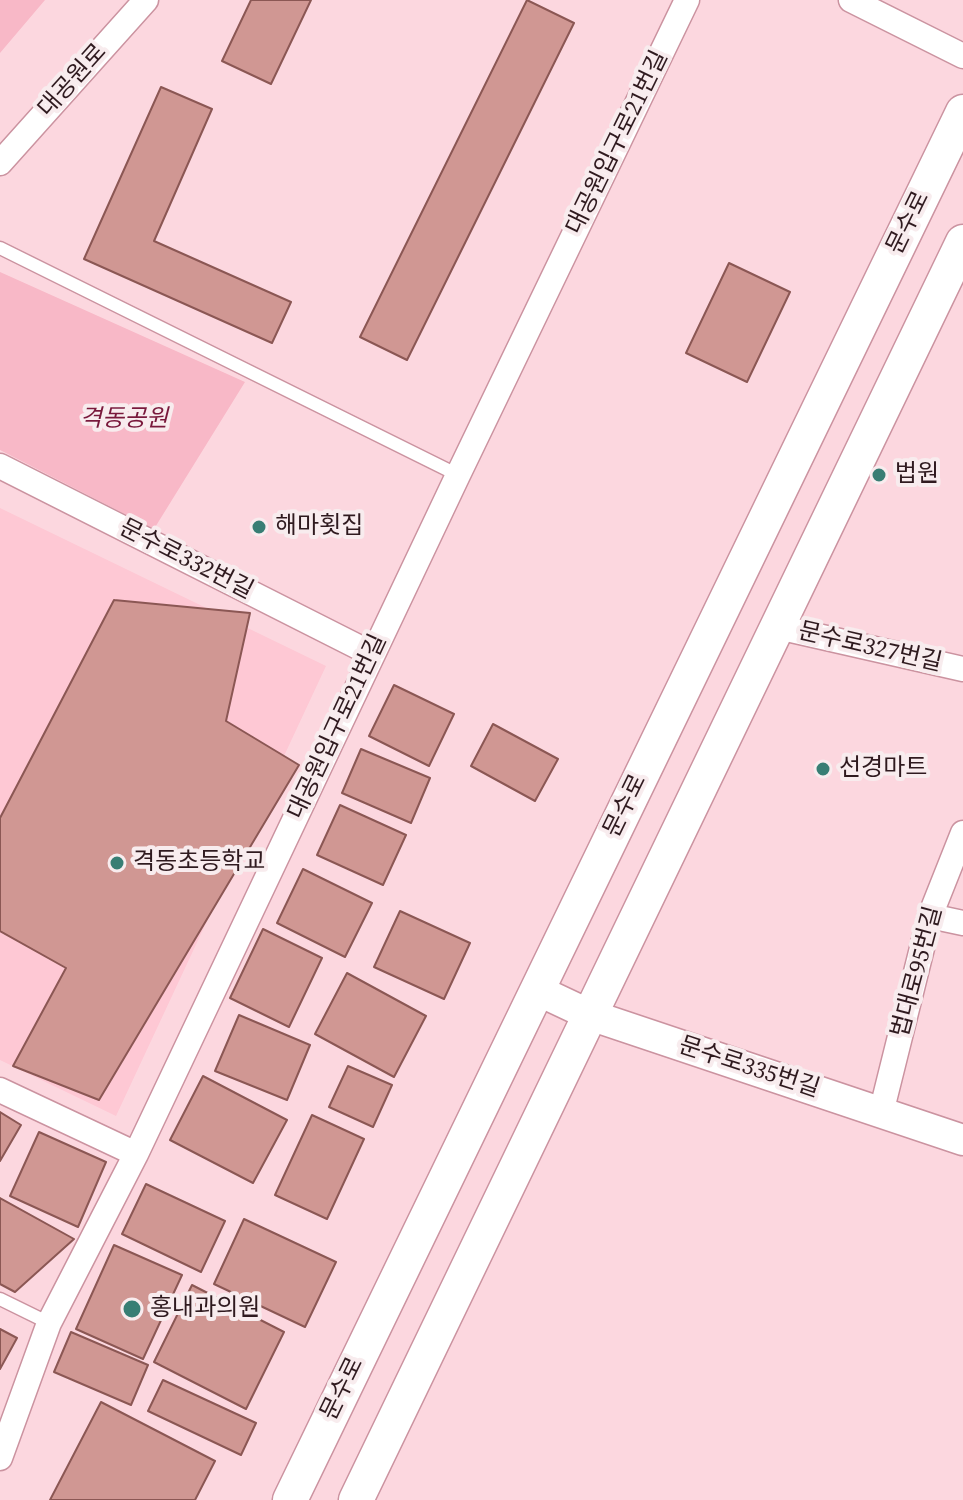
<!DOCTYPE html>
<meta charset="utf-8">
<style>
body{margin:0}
canvas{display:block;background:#fcd7df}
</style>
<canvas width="963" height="1500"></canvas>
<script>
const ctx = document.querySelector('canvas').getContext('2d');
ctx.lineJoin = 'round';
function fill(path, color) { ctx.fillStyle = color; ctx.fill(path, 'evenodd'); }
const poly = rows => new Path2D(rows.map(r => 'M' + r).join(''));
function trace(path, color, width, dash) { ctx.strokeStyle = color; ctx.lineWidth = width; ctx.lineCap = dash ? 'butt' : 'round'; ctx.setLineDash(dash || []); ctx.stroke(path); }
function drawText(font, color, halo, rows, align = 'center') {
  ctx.font = font + ' "Source Serif 4","Noto Sans KR",serif'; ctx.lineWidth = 8; ctx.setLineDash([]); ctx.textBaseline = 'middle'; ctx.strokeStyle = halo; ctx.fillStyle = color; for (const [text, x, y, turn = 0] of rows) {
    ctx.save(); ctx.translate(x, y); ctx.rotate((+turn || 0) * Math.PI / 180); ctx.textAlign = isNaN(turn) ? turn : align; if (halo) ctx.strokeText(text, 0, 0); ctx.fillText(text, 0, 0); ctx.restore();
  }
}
fill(poly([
 [0,508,326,666,116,1116,0,1060]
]), '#fec8d4');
fill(poly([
 [0,0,45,0,0,53],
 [0,272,245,382,154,529,0,450]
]), '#f8b8c7');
const building = poly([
 [251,0,311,0,271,84,222,61,251,0],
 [527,0,574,23,407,360,360,337,527,0],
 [161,87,212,109,154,241,291,302,272,343,84,259,161,87],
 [729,263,790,292,747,382,686,353,729,263],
 [114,600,250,613,226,721,299,765,99,1100,13,1066,66,968,0,931,0,818,114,600],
 [394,685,454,714,429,766,369,736,394,685],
 [493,724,558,759,535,801,471,766,493,724],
 [361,749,430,778,411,823,342,793,361,749],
 [340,805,406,835,383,885,317,855,340,805],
 [303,869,372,903,345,957,277,923,303,869],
 [400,911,470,943,444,999,374,967,400,911],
 [263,929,322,958,289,1027,230,998,263,929],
 [347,973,426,1016,394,1077,315,1034,347,973],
 [239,1015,310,1045,287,1100,215,1071,239,1015],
 [348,1066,392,1085,373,1127,329,1107,348,1066],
 [203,1076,287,1120,253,1183,170,1140,203,1076],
 [0,1112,21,1125,0,1161,0,1112],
 [312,1115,364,1139,327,1219,275,1195,312,1115],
 [39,1132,106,1162,78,1227,10,1196,39,1132],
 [146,1184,225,1221,201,1272,122,1234,146,1184],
 [0,1198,74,1239,15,1292,0,1284,0,1198],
 [244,1219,336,1262,305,1327,214,1284,244,1219],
 [114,1245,182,1275,143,1359,76,1329,114,1245],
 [192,1285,284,1332,246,1409,154,1362,192,1285],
 [0,1329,17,1338,0,1369,0,1329],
 [71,1332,148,1365,131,1405,54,1372,71,1332],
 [163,1380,256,1423,241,1455,148,1411,163,1380],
 [101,1402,215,1461,195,1500,50,1500,101,1402]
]);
fill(building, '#d09793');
trace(building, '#8b5754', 2);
const service = poly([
 [0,248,458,475],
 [0,1299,49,1323]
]);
const minor = poly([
 [851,0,963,56],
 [0,163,146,0],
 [0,466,372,654],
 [778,627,963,669],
 [930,916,963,923],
 [0,1090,136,1154],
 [881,1113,930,916,963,833],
 [0,1458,49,1323,136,1154,458,475,687,0]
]);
const tertiary = poly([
 [537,990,590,1015,963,1140]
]);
const secondary = poly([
 [290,1500,963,112],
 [356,1500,963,242]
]);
trace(service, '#cb93a0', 15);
trace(minor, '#cb93a0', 27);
trace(tertiary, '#cb93a0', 33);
trace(secondary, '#cb93a0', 37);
trace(service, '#fff', 12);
trace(minor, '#fff', 24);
trace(tertiary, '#fff', 30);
trace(secondary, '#fff', 34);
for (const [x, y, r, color] of [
 [879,475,8,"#387e74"],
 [259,527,8,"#387e74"],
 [823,769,8,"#387e74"],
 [117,863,8,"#387e74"],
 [132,1309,10,"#387e74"]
]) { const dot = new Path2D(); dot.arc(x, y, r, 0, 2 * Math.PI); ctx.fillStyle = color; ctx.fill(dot); trace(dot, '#f8ecee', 3); }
drawText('24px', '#2f1a1f', '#f8ecee', [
 ["대공원로",73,81,-48],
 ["대공원입구로21번길",618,143,-64],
 ["문수로",909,223,-64],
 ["문수로332번길",186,560,27],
 ["문수로327번길",870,648,13],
 ["대공원입구로21번길",338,727,-65],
 ["문수로",626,806,-64],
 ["법대로95번길",918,972,-75],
 ["문수로335번길",749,1068,18],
 ["문수로",343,1389,-64]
]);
drawText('italic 24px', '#79193c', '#f8ecee', [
 ["격동공원",124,420]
]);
drawText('24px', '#2f1a1f', '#f8ecee', [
 ["법원",895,475],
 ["해마횟집",275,527],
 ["선경마트",839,769],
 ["격동초등학교",133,863],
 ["홍내과의원",150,1309]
], 'left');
</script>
